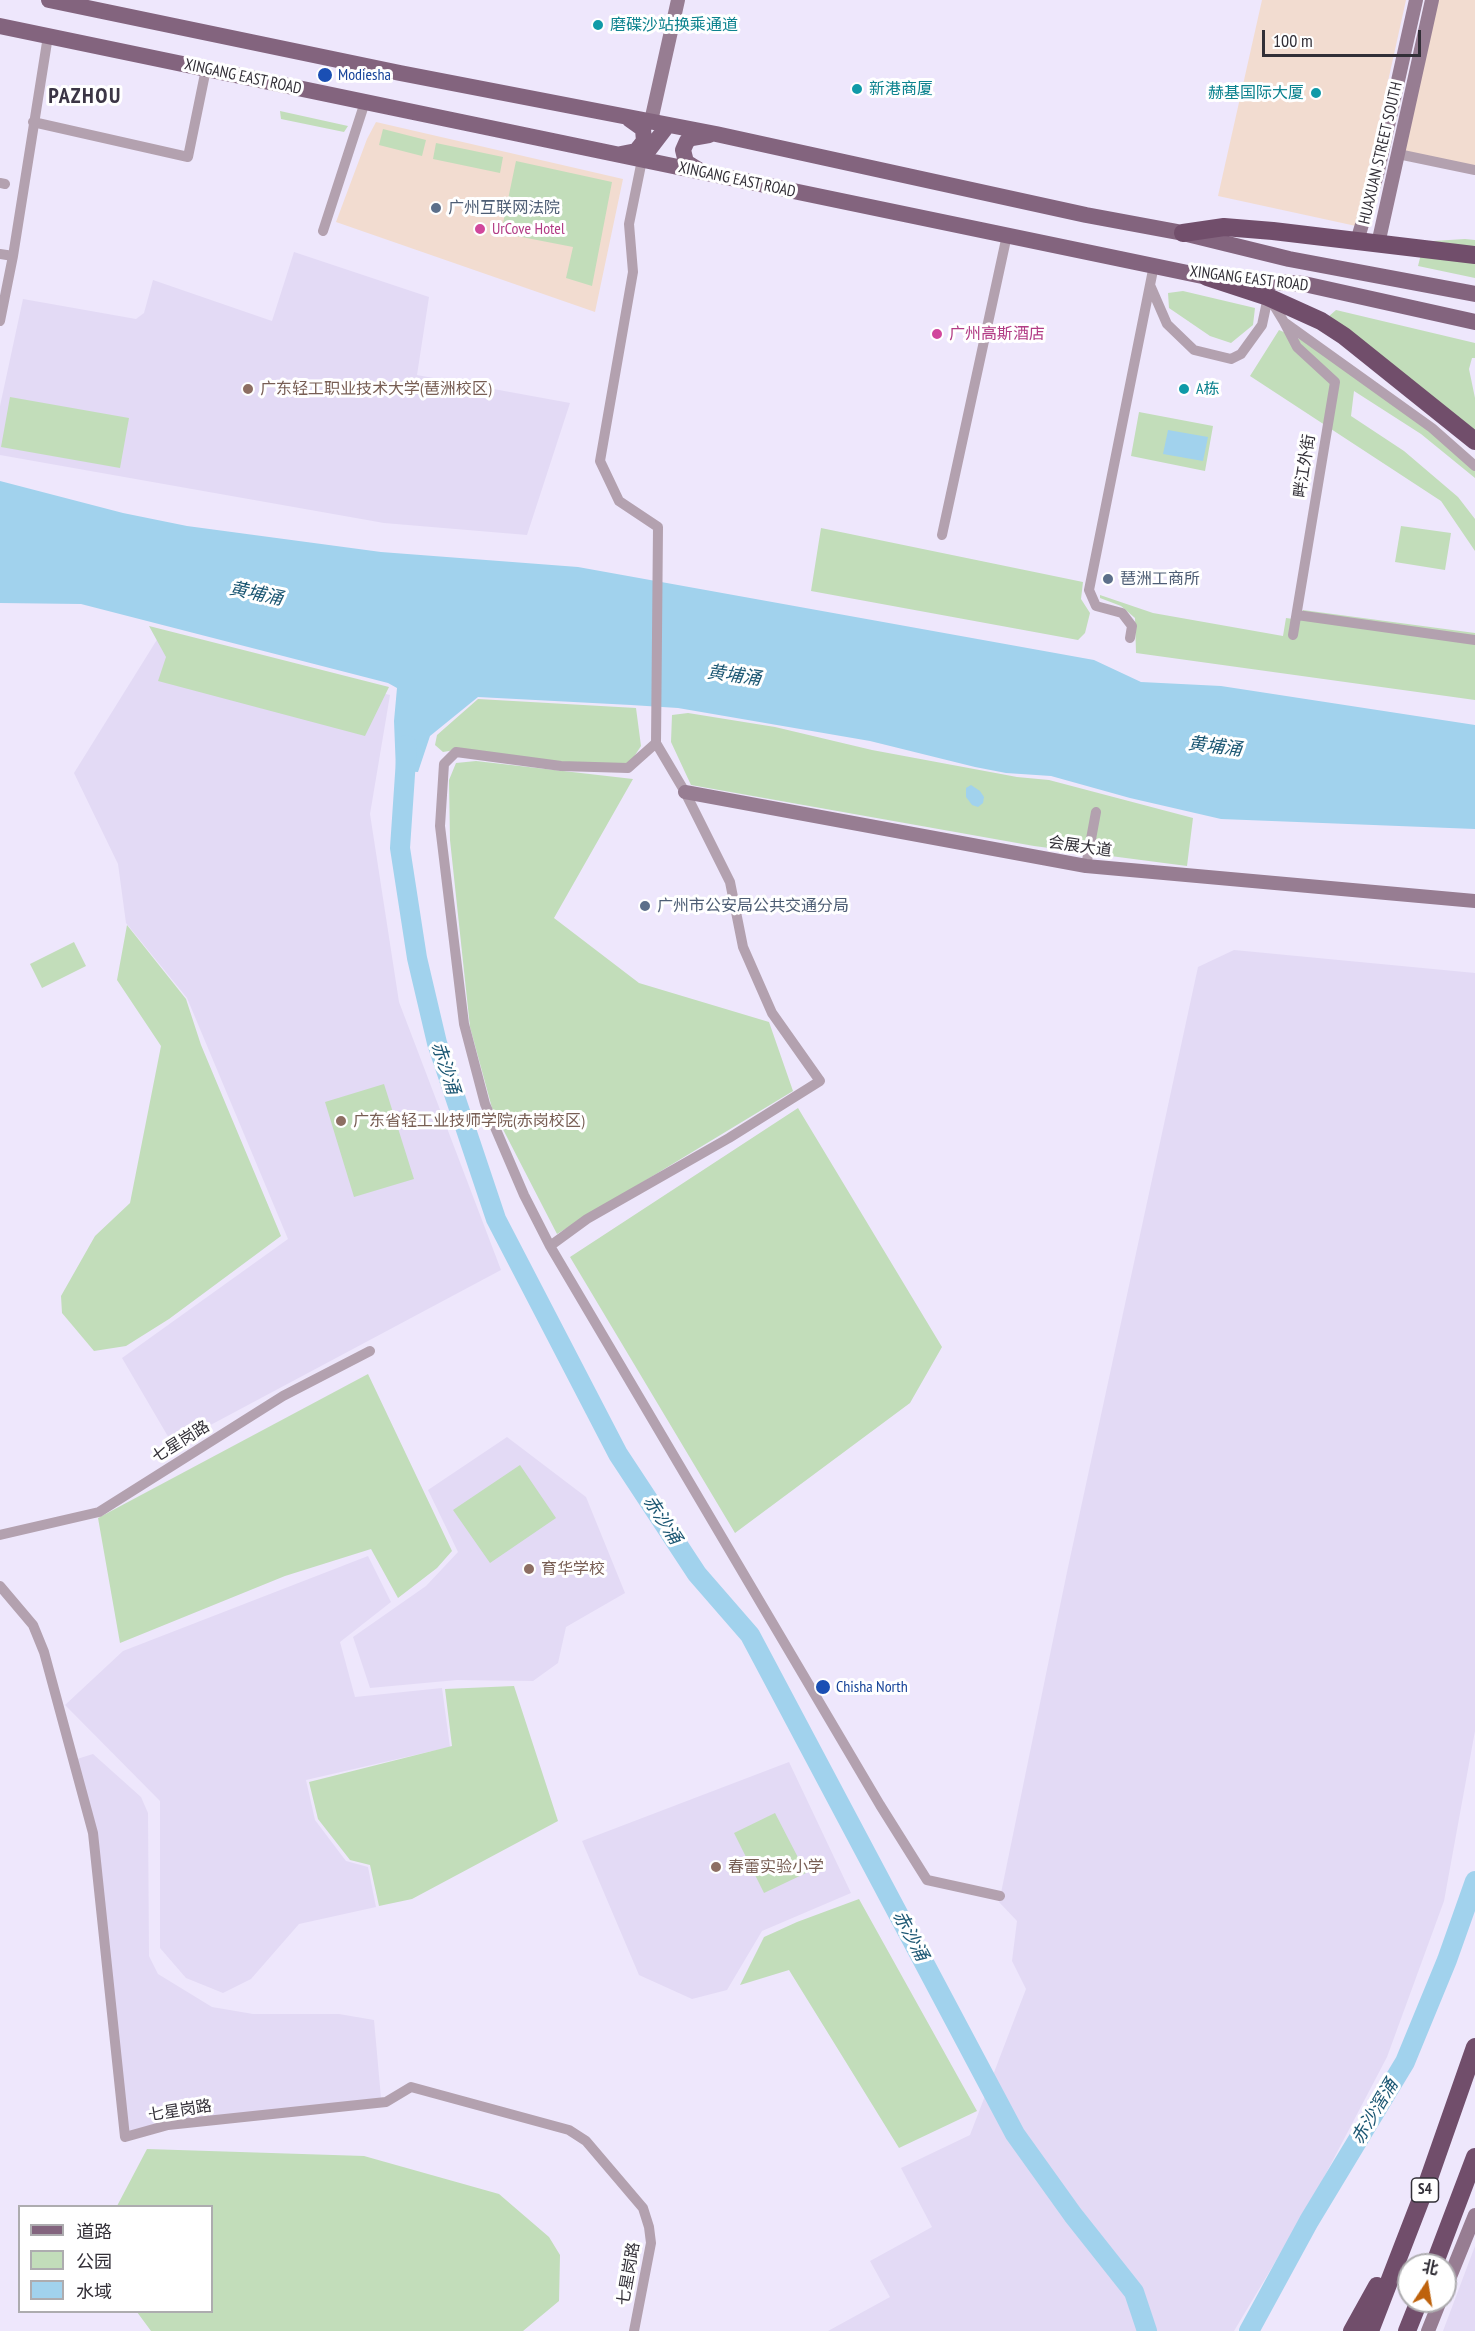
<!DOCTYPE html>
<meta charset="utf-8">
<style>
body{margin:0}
#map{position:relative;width:1475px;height:2331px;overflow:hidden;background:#eee7fc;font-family:"PT Sans Narrow","Noto Sans SC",sans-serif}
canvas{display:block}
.legend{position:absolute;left:18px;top:2205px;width:195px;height:108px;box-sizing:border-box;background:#fff;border:2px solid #adacaf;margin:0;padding:8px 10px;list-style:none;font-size:18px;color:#322f37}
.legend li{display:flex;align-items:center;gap:12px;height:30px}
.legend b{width:30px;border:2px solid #adacaf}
.north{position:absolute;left:1397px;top:2253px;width:60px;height:60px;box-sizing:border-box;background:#fff;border:2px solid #adacaf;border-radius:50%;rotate:12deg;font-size:16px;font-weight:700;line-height:24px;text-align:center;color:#322f37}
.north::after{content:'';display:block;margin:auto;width:21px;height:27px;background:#be620c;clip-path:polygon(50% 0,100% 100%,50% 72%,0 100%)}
.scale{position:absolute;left:1262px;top:30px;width:159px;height:27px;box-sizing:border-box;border:3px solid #322f37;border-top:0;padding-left:8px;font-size:18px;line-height:21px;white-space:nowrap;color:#322f37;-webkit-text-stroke:4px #fff;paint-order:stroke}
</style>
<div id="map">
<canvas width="1475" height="2331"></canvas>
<ul class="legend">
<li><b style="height:8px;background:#83647e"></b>道路</li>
<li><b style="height:16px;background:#c2ddba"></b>公园</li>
<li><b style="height:16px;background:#a1d2ed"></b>水域</li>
</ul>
<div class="north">北</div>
<div class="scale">100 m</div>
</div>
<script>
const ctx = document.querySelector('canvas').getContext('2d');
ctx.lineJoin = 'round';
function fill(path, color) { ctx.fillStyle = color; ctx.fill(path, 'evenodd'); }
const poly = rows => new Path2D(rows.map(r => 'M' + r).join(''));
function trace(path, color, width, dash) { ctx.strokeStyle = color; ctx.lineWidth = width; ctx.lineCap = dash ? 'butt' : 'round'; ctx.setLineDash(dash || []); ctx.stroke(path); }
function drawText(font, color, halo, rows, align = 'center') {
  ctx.font = font + ' "PT Sans Narrow","Noto Sans SC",sans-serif'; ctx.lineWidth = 6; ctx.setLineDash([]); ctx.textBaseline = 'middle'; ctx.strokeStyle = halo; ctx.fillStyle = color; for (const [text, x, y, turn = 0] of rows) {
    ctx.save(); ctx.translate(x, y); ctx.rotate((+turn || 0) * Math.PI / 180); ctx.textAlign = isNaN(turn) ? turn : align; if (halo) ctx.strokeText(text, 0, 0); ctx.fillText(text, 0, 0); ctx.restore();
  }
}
fill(poly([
 [1262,0,1406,0,1356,226,1218,196],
 [1436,0,1475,0,1475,166,1403,153],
 [376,122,623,179,595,312,336,222,367,139]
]), '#f2dcd0');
fill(poly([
 [294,252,429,297,417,375,570,403,527,535,384,523,0,455,0,406,23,299,136,319,144,313,153,280,272,321],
 [158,638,390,695,370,814,399,1002,501,1270,173,1445,122,1358,288,1239,187,998,126,923,118,864,74,773],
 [1234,950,1475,973,1475,1731,1444,1901,1387,2057,1311,2202,1234,2331,828,2331,890,2297,870,2261,932,2227,901,2168,970,2135,1026,1989,1012,1961,1017,1921,999,1902,1001,1893,1067,1572,1198,967],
 [507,1437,586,1497,625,1593,566,1627,558,1663,533,1681,457,1680,370,1688,353,1637,426,1586,458,1552,428,1490],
 [368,1556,391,1602,340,1642,355,1697,442,1688,450,1747,306,1780,315,1820,346,1861,368,1867,376,1907,299,1924,251,1979,223,1993,186,1978,160,1948,160,1801,65,1705,123,1651],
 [93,1754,141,1797,148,1813,149,1956,158,1974,212,2007,253,2014,339,2014,374,2020,381,2098,128,2133,110,1958,77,1759],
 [789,1762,851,1893,762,1931,727,1990,692,1999,639,1975,582,1841],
 [1475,2246,1475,2331,1443,2331]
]), '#e3daf5');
fill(poly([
 [280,111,348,126,344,132,281,119],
 [383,129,426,140,422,156,379,145],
 [436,143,503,157,500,173,433,159],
 [516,161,612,182,592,286,566,278,573,247,501,233],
 [1465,239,1475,240,1475,278,1418,266,1421,254,1433,241],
 [1183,291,1255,308,1253,325,1231,343,1210,336,1169,308,1168,293],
 [1336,310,1475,343,1475,358,1472,358,1469,369,1475,398,1475,432,1328,317],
 [1279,330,1311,344,1437,437,1475,471,1475,478,1421,434,1354,391,1351,416,1404,451,1458,497,1475,519,1475,551,1441,501,1250,376],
 [10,397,129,418,120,468,1,447],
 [1139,412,1213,426,1205,471,1131,456],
 [1401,526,1451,533,1445,570,1395,562],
 [821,528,1083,582,1081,599,1090,613,1085,633,1078,640,811,591],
 [1100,595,1153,613,1283,636,1286,618,1301,620,1303,610,1475,633,1475,700,1136,653,1135,618,1121,606,1100,598],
 [149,626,389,687,365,736,158,681,166,657],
 [478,699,636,708,641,746,628,766,563,764,461,749,443,752,435,745,437,735],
 [688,713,775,727,872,750,1017,777,1049,780,1193,818,1187,866,1034,846,691,785,671,742,672,715],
 [476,761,633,779,554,918,639,983,769,1022,793,1091,557,1234,492,1108,470,1027,450,840,449,780,456,763],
 [127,925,186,999,201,1045,281,1236,169,1319,126,1346,94,1351,62,1313,61,1296,95,1236,130,1203,161,1046,117,980],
 [74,942,86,966,42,988,30,964],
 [384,1084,414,1179,354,1197,325,1102],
 [798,1108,942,1347,910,1403,735,1533,570,1257],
 [368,1374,452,1551,437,1568,398,1598,371,1549,285,1576,120,1643,98,1518],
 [520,1465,556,1518,490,1563,453,1510],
 [514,1686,558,1821,412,1899,379,1906,370,1865,350,1860,318,1819,309,1782,452,1746,445,1689],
 [775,1813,806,1873,764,1893,734,1833],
 [859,1899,977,2111,899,2148,789,1970,740,1985,764,1937,797,1922],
 [147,2149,364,2156,499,2194,549,2237,560,2255,559,2301,523,2331,151,2331,137,2312,212,2312,212,2206,117,2206]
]), '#c2ddba');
fill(poly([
 [1168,430,1208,437,1203,461,1163,454],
 [0,481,123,513,187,526,381,552,578,567,1094,660,1141,682,1221,686,1475,725,1475,829,1221,819,1130,798,1051,776,1006,773,975,767,870,741,678,708,631,705,478,697,430,736,418,772,396,771,394,721,397,688,388,683,81,604,0,603],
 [971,785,980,791,984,797,983,803,978,807,972,805,966,797,966,788]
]), '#a1d2ed');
trace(poly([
 [407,745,400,848,417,958,437,1043,496,1219,618,1454,697,1574,750,1635,1015,2134,1073,2215,1134,2292,1147,2331],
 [1249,2331,1309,2221,1405,2062,1447,1960,1475,1881]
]), '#a1d2ed', 20);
trace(poly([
 [33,122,188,157,206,69],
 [1398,154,1475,170],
 [0,183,5,184],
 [323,231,365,102],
 [0,254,13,256],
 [1150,285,1167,324,1194,350,1231,359,1241,354,1262,325,1268,297],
 [1270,299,1284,322,1432,428,1475,466],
 [0,321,13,256,48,36],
 [1284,322,1297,347,1335,382,1293,635],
 [942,535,1007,235],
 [1297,615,1475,640],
 [1130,638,1132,626,1122,613,1096,606,1089,590,1154,265],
 [656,743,628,768,561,766,456,752,444,764,440,826,464,1024,485,1104,524,1195,550,1246,880,1805,927,1880,1000,1896],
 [1086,866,1096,812],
 [550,1246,587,1219,729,1138,820,1081,772,1013,743,947,730,882,685,792,656,743,658,527,619,501,600,461,633,272,629,224,642,160],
 [0,1535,99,1512,283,1396,370,1351],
 [0,1586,33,1625,44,1652,93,1833,125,2137,168,2125,386,2102,411,2087,569,2130,586,2141,643,2208,649,2227,651,2243,634,2331]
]), '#b3a1af', 10);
trace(poly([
 [651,121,678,0],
 [1357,241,1377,175,1416,0],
 [1378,244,1432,0],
 [685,792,1086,866,1475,901],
 [1445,2289,1475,2215],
 [1428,2331,1440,2301]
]), '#977d92', 14);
trace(poly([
 [49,0,400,73,716,134,1086,215,1183,233,1289,259,1475,294],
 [0,26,1207,277,1304,284,1475,322],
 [621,154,636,151,644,141,643,129,629,119],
 [642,159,668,125],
 [699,170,686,162,683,150,687,141,692,138,709,135]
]), '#83647e', 16);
trace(poly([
 [1183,233,1224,227,1273,231,1475,255],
 [1207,277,1268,297,1321,321,1344,336,1475,441],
 [1434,2265,1475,2157],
 [1352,2331,1377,2286],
 [1370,2331,1428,2181,1475,2047],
 [1407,2331,1419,2301]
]), '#714e6b', 18);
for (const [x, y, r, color] of [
 [598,25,6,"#0f9aa8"],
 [325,75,8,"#1a4fb4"],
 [857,89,6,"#0f9aa8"],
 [1316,93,6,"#0f9aa8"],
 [436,208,6,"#5c6f8a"],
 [480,229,6,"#d1479c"],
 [937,334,6,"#d1479c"],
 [248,389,6,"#8d6e63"],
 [1184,389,6,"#0f9aa8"],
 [1108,579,6,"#5c6f8a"],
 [645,906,6,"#5c6f8a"],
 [341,1121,6,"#8d6e63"],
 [529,1569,6,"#8d6e63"],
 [823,1687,8,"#1a4fb4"],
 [716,1867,6,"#8d6e63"]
]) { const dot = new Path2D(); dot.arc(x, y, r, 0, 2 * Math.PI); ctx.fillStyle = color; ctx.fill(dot); trace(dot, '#fff', 2); }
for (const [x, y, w] of [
 [1425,2190,27]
]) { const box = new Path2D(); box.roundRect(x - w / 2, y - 12, w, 24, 4.5); ctx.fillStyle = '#fff'; ctx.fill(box); trace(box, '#322f37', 1.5); }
drawText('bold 15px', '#322f37', null, [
 ["S4",1425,2190]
]);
drawText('16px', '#0d838f', '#fff', [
 ["磨碟沙站换乘通道",610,25],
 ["新港商厦",869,89],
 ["赫基国际大厦",1304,93,"right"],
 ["A栋",1196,389]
], 'left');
drawText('16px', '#164399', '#fff', [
 ["Modiesha",338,75],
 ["Chisha North",836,1687]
], 'left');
drawText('16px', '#322f37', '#fff', [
 ["XINGANG EAST ROAD",243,77,12],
 ["HUAXUAN STREET SOUTH",1381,153,-77],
 ["XINGANG EAST ROAD",737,180,12],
 ["XINGANG EAST ROAD",1249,279,7],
 ["畔江外街",1305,466,-81],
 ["会展大道",1080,847,8],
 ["七星岗路",181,1442,-32],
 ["七星岗路",180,2111,-9],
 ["七星岗路",629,2274,-80]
]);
drawText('16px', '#4e5e75', '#fff', [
 ["广州互联网法院",448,208],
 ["琶洲工商所",1120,579],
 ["广州市公安局公共交通分局",657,906]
], 'left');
drawText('16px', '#b23c85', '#fff', [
 ["UrCove Hotel",492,229],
 ["广州高斯酒店",949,334]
], 'left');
drawText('16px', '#785e54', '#fff', [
 ["广东轻工职业技术大学(琶洲校区)",260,389],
 ["广东省轻工业技师学院(赤岗校区)",353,1121],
 ["育华学校",541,1569],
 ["春蕾实验小学",728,1867]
], 'left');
drawText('italic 18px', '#1c5773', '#fff', [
 ["黄埔涌",256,594,12],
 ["黄埔涌",734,676,8],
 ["黄埔涌",1215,747,7],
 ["赤沙涌",445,1068,72],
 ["赤沙涌",662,1520,57],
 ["赤沙涌",910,1936,62],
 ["赤沙滘涌",1375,2112,-59]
]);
ctx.letterSpacing = '1.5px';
drawText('bold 22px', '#3b3545', '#fff', [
 ["PAZHOU",85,97]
]);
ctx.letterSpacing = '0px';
</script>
